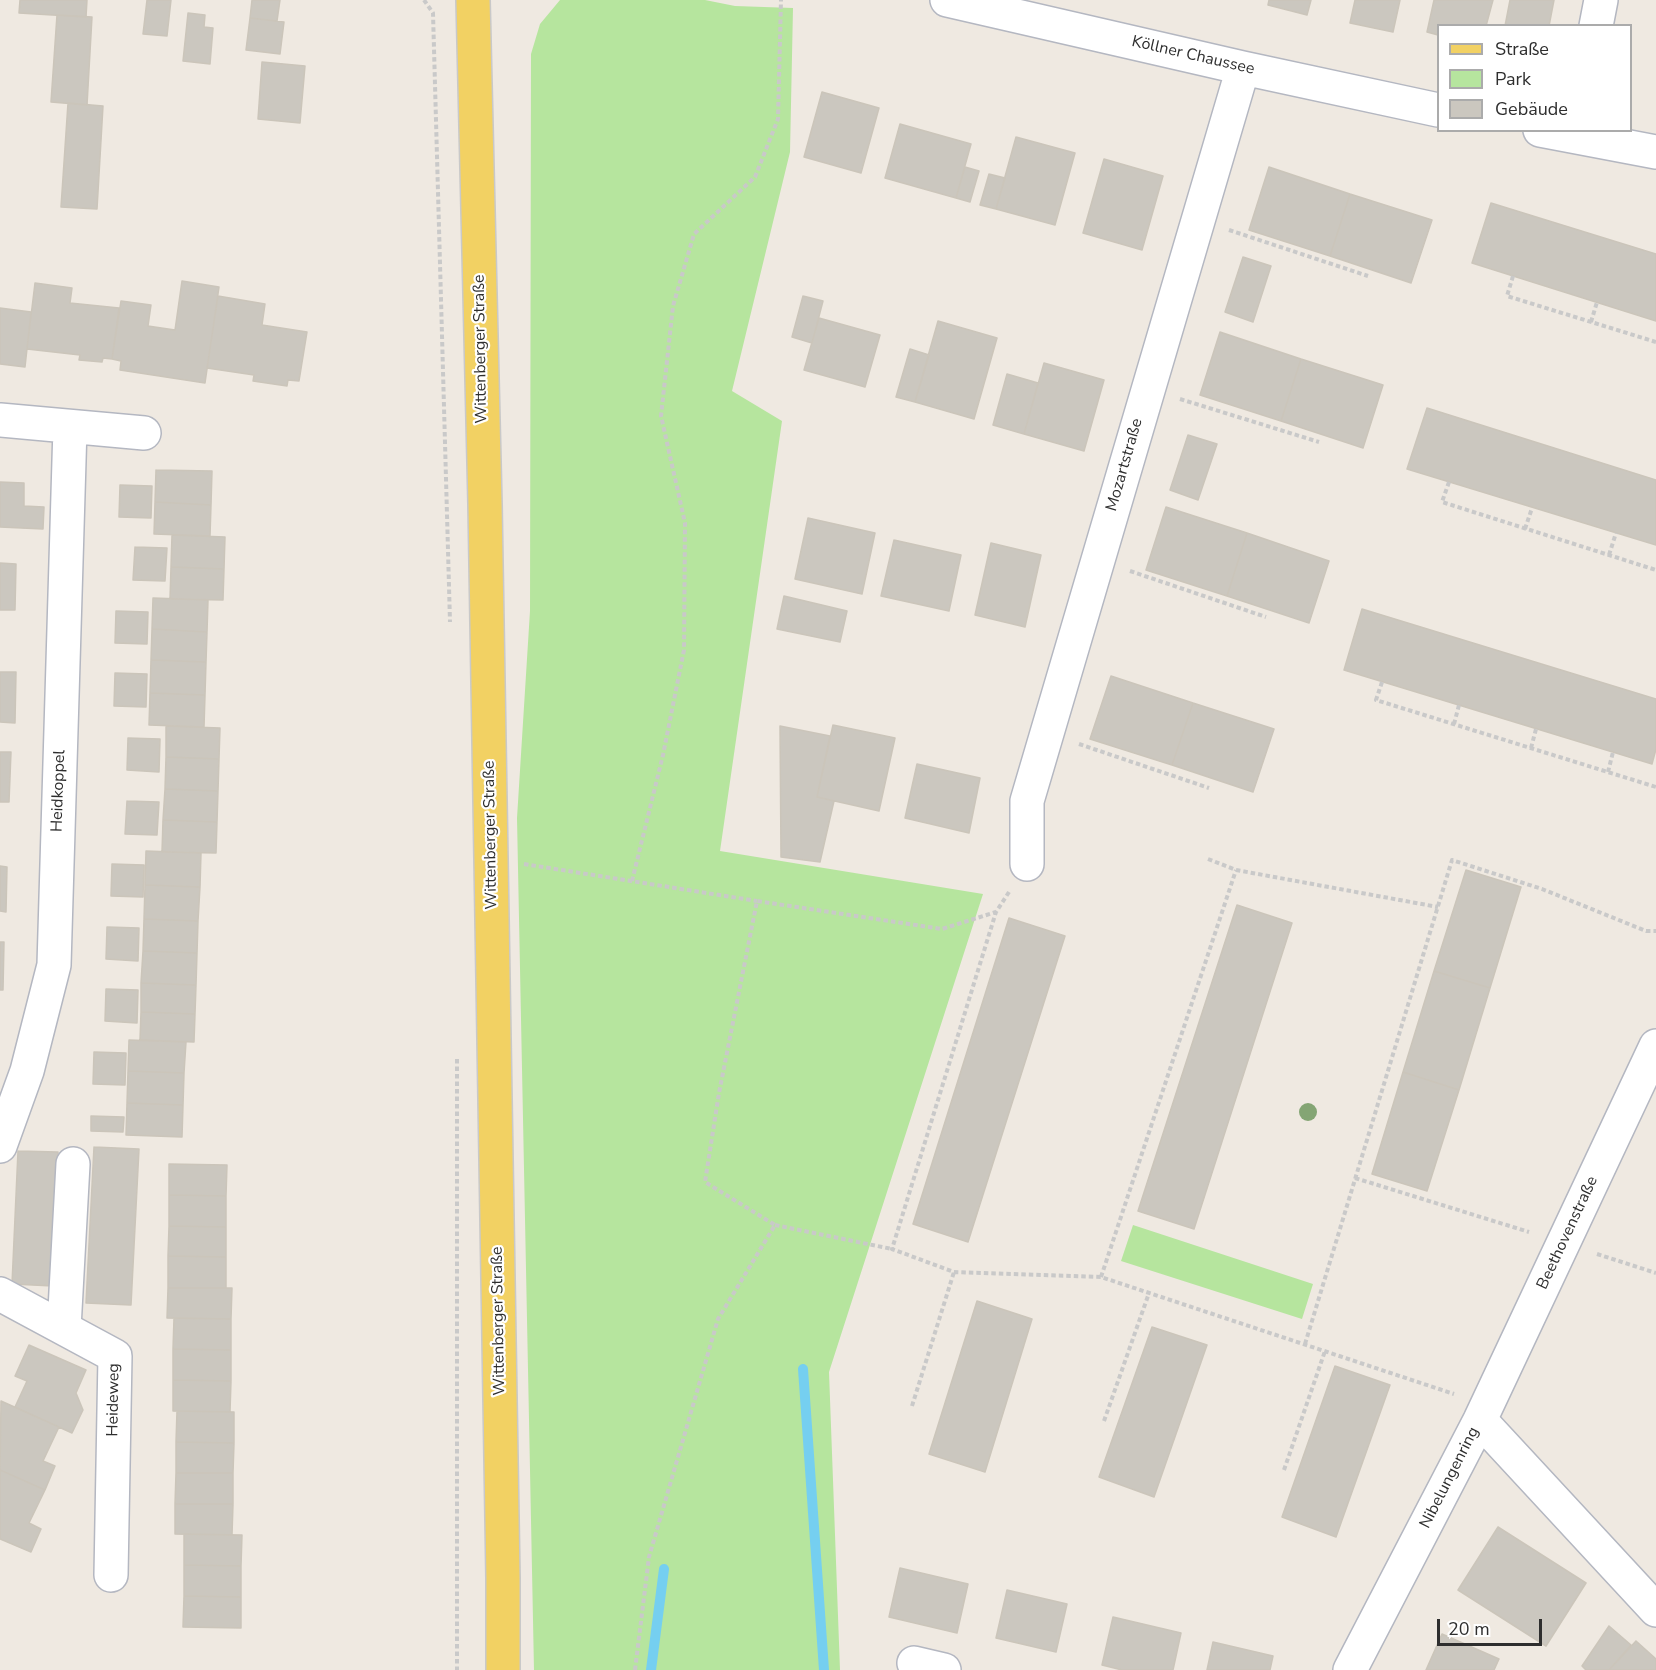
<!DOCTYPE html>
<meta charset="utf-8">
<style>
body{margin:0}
#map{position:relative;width:1656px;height:1670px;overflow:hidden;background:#efe9e1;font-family:"Nunito Sans",sans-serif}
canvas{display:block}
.legend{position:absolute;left:1437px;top:24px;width:195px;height:108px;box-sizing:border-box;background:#fff;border:2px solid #ababab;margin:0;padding:8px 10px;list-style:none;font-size:18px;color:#2e2e2e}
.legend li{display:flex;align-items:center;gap:12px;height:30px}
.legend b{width:30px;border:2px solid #ababab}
.scale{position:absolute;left:1437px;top:1619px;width:105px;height:27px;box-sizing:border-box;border:3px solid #2e2e2e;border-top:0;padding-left:8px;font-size:18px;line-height:21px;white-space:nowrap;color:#2e2e2e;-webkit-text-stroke:4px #fff;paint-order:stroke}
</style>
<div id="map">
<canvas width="1656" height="1670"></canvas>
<ul class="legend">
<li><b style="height:8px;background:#f2d163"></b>Straße</li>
<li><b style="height:16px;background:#b6e59e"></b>Park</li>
<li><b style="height:16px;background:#cbc7bf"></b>Gebäude</li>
</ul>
<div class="scale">20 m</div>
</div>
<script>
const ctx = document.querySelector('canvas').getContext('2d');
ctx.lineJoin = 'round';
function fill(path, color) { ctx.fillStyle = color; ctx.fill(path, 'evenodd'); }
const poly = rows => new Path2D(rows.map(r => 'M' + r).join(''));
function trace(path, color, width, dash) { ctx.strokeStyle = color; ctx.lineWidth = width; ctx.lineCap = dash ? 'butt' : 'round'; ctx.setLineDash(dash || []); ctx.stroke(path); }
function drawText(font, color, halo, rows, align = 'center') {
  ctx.font = font + ' "Nunito Sans",sans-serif'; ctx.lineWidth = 4.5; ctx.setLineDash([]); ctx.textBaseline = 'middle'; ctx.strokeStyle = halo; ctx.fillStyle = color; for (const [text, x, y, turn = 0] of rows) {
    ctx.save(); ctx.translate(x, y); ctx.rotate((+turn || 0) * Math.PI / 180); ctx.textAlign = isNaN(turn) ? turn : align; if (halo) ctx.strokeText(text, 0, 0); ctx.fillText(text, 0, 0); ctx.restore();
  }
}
fill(poly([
 [560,0,705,0,735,6,793,8,790,152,732,391,782,421,720,851,983,894,829,1372,840,1670,534,1670,517,818,530,611,531,54,540,24],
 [1133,1225,1313,1284,1302,1319,1121,1261]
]), '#b6e59e');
trace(poly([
 [803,1369,824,1670],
 [651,1670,664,1569]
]), '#75cff0', 10);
const building = poly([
 [20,0,87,0,86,17,19,13,20,0],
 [147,0,171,0,167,36,143,34,147,0],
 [252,0,280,0,277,21,250,18,252,0],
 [1269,0,1311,0,1307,15,1268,5,1269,0],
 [1355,0,1400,0,1393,32,1350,23,1355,0],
 [1434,0,1493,0,1486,26,1438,26,1438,35,1427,32,1434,0],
 [1510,0,1554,0,1549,26,1505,26,1510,0],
 [188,13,205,15,204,27,213,28,210,64,183,61,188,13],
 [57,15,92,17,87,105,51,102,57,15],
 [250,18,284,22,280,54,246,50,250,18],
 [262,62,305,66,300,123,258,119,262,62],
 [822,92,879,108,861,173,804,157,822,92],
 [68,103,103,106,97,209,61,207,68,103],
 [900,124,971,144,956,198,885,178,900,124],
 [1016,137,1075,153,1055,225,996,209,1016,137],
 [1104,159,1163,176,1142,250,1083,233,1104,159],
 [965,167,979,171,970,202,956,198,965,167],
 [1269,167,1350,194,1330,256,1249,230,1269,167],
 [989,174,1005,178,996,209,980,205,989,174],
 [1350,194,1432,220,1411,283,1330,256,1350,194],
 [1491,203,1656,254,1656,321,1472,263,1491,203],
 [1243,257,1271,266,1253,322,1225,312,1243,257],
 [182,281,219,287,205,383,120,370,121,361,112,359,121,301,151,305,148,326,175,330,182,281],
 [35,283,72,288,70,303,119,308,112,359,103,358,102,362,79,360,80,355,27,349,35,283],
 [218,296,265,304,262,325,307,332,299,381,288,380,287,386,253,381,254,375,207,368,218,296],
 [803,296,823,301,812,343,792,337,803,296],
 [0,308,31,312,25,367,0,364,0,308],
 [819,318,880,335,865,387,804,370,819,318],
 [938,321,997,338,974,419,915,402,938,321],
 [1220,332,1301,359,1281,421,1200,395,1220,332],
 [910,349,929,355,915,402,896,397,910,349],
 [1301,359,1383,385,1363,448,1281,421,1301,359],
 [1044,363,1104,380,1084,451,1024,434,1044,363],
 [1007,374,1038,383,1024,434,993,425,1007,374],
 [1427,408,1656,480,1656,545,1407,469,1427,408],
 [1188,435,1217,444,1198,500,1170,490,1188,435],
 [156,470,212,471,211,505,155,502,156,470],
 [0,482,24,483,24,506,44,507,43,529,0,527,0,482],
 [120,485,152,486,151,518,119,517,120,485],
 [155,502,211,505,210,536,154,534,155,502],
 [1166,507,1247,533,1227,596,1146,570,1166,507],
 [808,518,875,533,862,594,795,579,808,518],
 [1247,533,1329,561,1309,623,1227,596,1247,533],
 [172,535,225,537,224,569,171,567,172,535],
 [894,540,961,555,949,611,881,596,894,540],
 [991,543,1041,555,1025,627,975,615,991,543],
 [135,547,167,548,165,581,133,580,135,547],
 [0,563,16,564,15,610,0,610,0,563],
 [171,567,224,569,223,600,170,599,171,567],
 [784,596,847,611,840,642,777,629,784,596],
 [153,598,208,600,207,632,152,629,153,598],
 [1362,609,1656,699,1656,749,1652,764,1344,670,1362,609],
 [116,611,148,612,147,644,115,643,116,611],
 [152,629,207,632,206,662,151,660,152,629],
 [151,660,206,662,205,695,150,693,151,660],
 [0,672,16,672,15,723,0,722,0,672],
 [115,673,147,674,146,707,114,706,115,673],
 [1111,676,1193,703,1172,765,1090,739,1111,676],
 [150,693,205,695,204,727,149,725,150,693],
 [1193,703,1274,729,1253,792,1172,765,1193,703],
 [833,725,895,738,879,811,817,797,833,725],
 [166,726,220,728,219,759,166,757,166,726],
 [780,726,830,736,817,797,834,801,820,862,781,857,780,726],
 [128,738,160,739,159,772,127,770,128,738],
 [0,752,11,752,9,802,0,802,0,752],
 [166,757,219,759,218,791,165,789,166,757],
 [917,764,980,778,969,833,905,818,917,764],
 [165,789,218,791,217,822,163,820,165,789],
 [127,801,159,802,157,835,125,834,127,801],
 [163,820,217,822,216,853,162,852,163,820],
 [146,851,201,853,200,887,145,885,146,851],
 [112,864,144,865,143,897,111,896,112,864],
 [0,866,7,867,6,912,0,911,0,866],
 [1466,870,1521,887,1490,988,1434,971,1466,870],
 [145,885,200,887,198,921,144,919,145,885],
 [1237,905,1292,923,1194,1229,1138,1211,1237,905],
 [1009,918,1065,936,968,1242,913,1224,1009,918],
 [144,919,198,921,197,953,143,951,144,919],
 [107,927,139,928,138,961,106,959,107,927],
 [0,942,4,942,3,990,0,990,0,942],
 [143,951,197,953,196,985,141,983,143,951],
 [1434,971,1490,988,1459,1090,1403,1072,1434,971],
 [141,983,196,985,195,1014,141,1012,141,983],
 [106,989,138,990,137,1023,105,1021,106,989],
 [141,1012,195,1014,194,1042,140,1040,141,1012],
 [129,1040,186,1042,184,1073,128,1071,129,1040],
 [94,1052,126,1053,125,1085,93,1084,94,1052],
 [128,1071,184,1073,183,1105,127,1103,128,1071],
 [1403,1072,1459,1090,1427,1191,1372,1174,1403,1072],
 [127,1103,183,1105,182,1137,126,1135,127,1103],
 [91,1116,124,1117,123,1132,91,1131,91,1116],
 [94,1147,139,1149,131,1305,86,1303,94,1147],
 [18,1151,58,1152,53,1286,12,1284,18,1151],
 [169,1164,227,1165,226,1196,169,1195,169,1164],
 [169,1195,226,1196,226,1227,169,1226,169,1195],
 [169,1226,226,1227,226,1257,168,1256,169,1226],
 [168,1256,226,1257,226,1288,168,1288,168,1256],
 [168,1288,232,1288,231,1319,167,1318,168,1288],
 [977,1301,1032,1319,985,1472,929,1454,977,1301],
 [174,1318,231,1319,231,1350,173,1349,174,1318],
 [1152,1327,1207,1345,1154,1497,1099,1477,1152,1327],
 [29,1345,86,1370,76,1393,83,1410,72,1433,15,1407,27,1381,15,1376,29,1345],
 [173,1349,231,1350,231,1381,173,1380,173,1349],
 [1335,1366,1390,1385,1336,1537,1282,1517,1335,1366],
 [173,1380,231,1381,230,1412,173,1411,173,1380],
 [1,1401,59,1427,43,1461,55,1466,45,1490,0,1470,1,1401],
 [177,1411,234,1412,234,1443,176,1442,177,1411],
 [176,1442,234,1443,233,1473,176,1473,176,1442],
 [0,1470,45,1490,29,1523,41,1529,31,1552,0,1539,0,1470],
 [176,1473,233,1473,233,1504,175,1504,176,1473],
 [175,1504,233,1504,232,1535,175,1534,175,1504],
 [1498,1527,1586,1583,1546,1646,1458,1590,1498,1527],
 [184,1534,242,1535,241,1566,184,1565,184,1534],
 [184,1565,241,1566,241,1597,184,1596,184,1565],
 [900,1568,968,1584,957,1633,889,1617,900,1568],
 [1007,1590,1067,1604,1056,1652,996,1638,1007,1590],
 [184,1596,241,1597,241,1628,183,1627,184,1596],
 [1113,1617,1181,1633,1173,1670,1122,1670,1102,1665,1113,1617],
 [1609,1626,1631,1645,1609,1670,1586,1670,1582,1666,1609,1626],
 [1442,1634,1499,1659,1494,1670,1426,1670,1442,1634],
 [1636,1641,1656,1659,1656,1670,1609,1670,1636,1641],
 [1213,1642,1273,1656,1270,1670,1207,1670,1213,1642]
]);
fill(building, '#cbc7bf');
trace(building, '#cbc5ba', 1.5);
const minor = poly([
 [947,0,1243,68,1438,110],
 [1596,26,1601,0],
 [1540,130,1656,152],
 [0,420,144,433],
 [1027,864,1027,801,1243,68],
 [0,1146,27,1071,54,965,70,427],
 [0,1294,115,1356,111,1575],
 [64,1328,73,1164],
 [1480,1420,1656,1610],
 [914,1663,944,1670],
 [1350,1670,1480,1420,1656,1046]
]);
const major = poly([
 [473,0,485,504,491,859,503,1578,503,1670]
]);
trace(minor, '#b4b7c1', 36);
trace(major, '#c9c9c9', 36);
trace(poly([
 [424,0,433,13,450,622],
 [1229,230,1368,276],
 [1513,276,1507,296,1656,342],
 [1591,322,1597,302],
 [1180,399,1319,442],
 [1449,482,1442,502,1656,570],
 [1525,529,1532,508],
 [1609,555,1616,533],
 [1130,571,1266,617],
 [1382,682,1376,700,1656,787],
 [1454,724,1459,705],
 [1079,744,1209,788],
 [1531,748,1536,729],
 [1608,772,1613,752],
 [1208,859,1236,870,1438,907],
 [524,864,757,901],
 [632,881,663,755,684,650,685,523,661,416,673,306,694,234,755,177,778,119,781,0],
 [1009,892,996,912,892,1249,954,1272,1101,1277,1454,1394],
 [457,1059,457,1670],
 [1355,1178,1529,1232],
 [775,1225,892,1249],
 [1597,1254,1656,1273],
 [1101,1277,1236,870],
 [1305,1344,1452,860,1542,889,1646,931,1656,931],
 [912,1406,954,1272],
 [1104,1421,1149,1293],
 [1284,1470,1325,1351],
 [635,1670,649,1557,718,1319,775,1225,705,1182,719,1093,757,901,942,929,996,912]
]), '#c9c9c9', 4, [4.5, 3]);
trace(minor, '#fff', 33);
trace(major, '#f2d163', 33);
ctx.fillStyle = '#84a574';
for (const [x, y] of [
 [1308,1112]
]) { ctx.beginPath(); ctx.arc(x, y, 9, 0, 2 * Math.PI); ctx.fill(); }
drawText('16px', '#2e2e2e', '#fff', [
 ["Köllner Chaussee",1193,56,13],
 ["Wittenberger Straße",481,349,-91],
 ["Mozartstraße",1125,465,-74],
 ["Heidkoppel",59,791,-88],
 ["Wittenberger Straße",491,835,-91],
 ["Beethovenstraße",1568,1233,-65],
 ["Wittenberger Straße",499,1321,-91],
 ["Heideweg",114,1400,-89],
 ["Nibelungenring",1450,1478,-63]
]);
</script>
